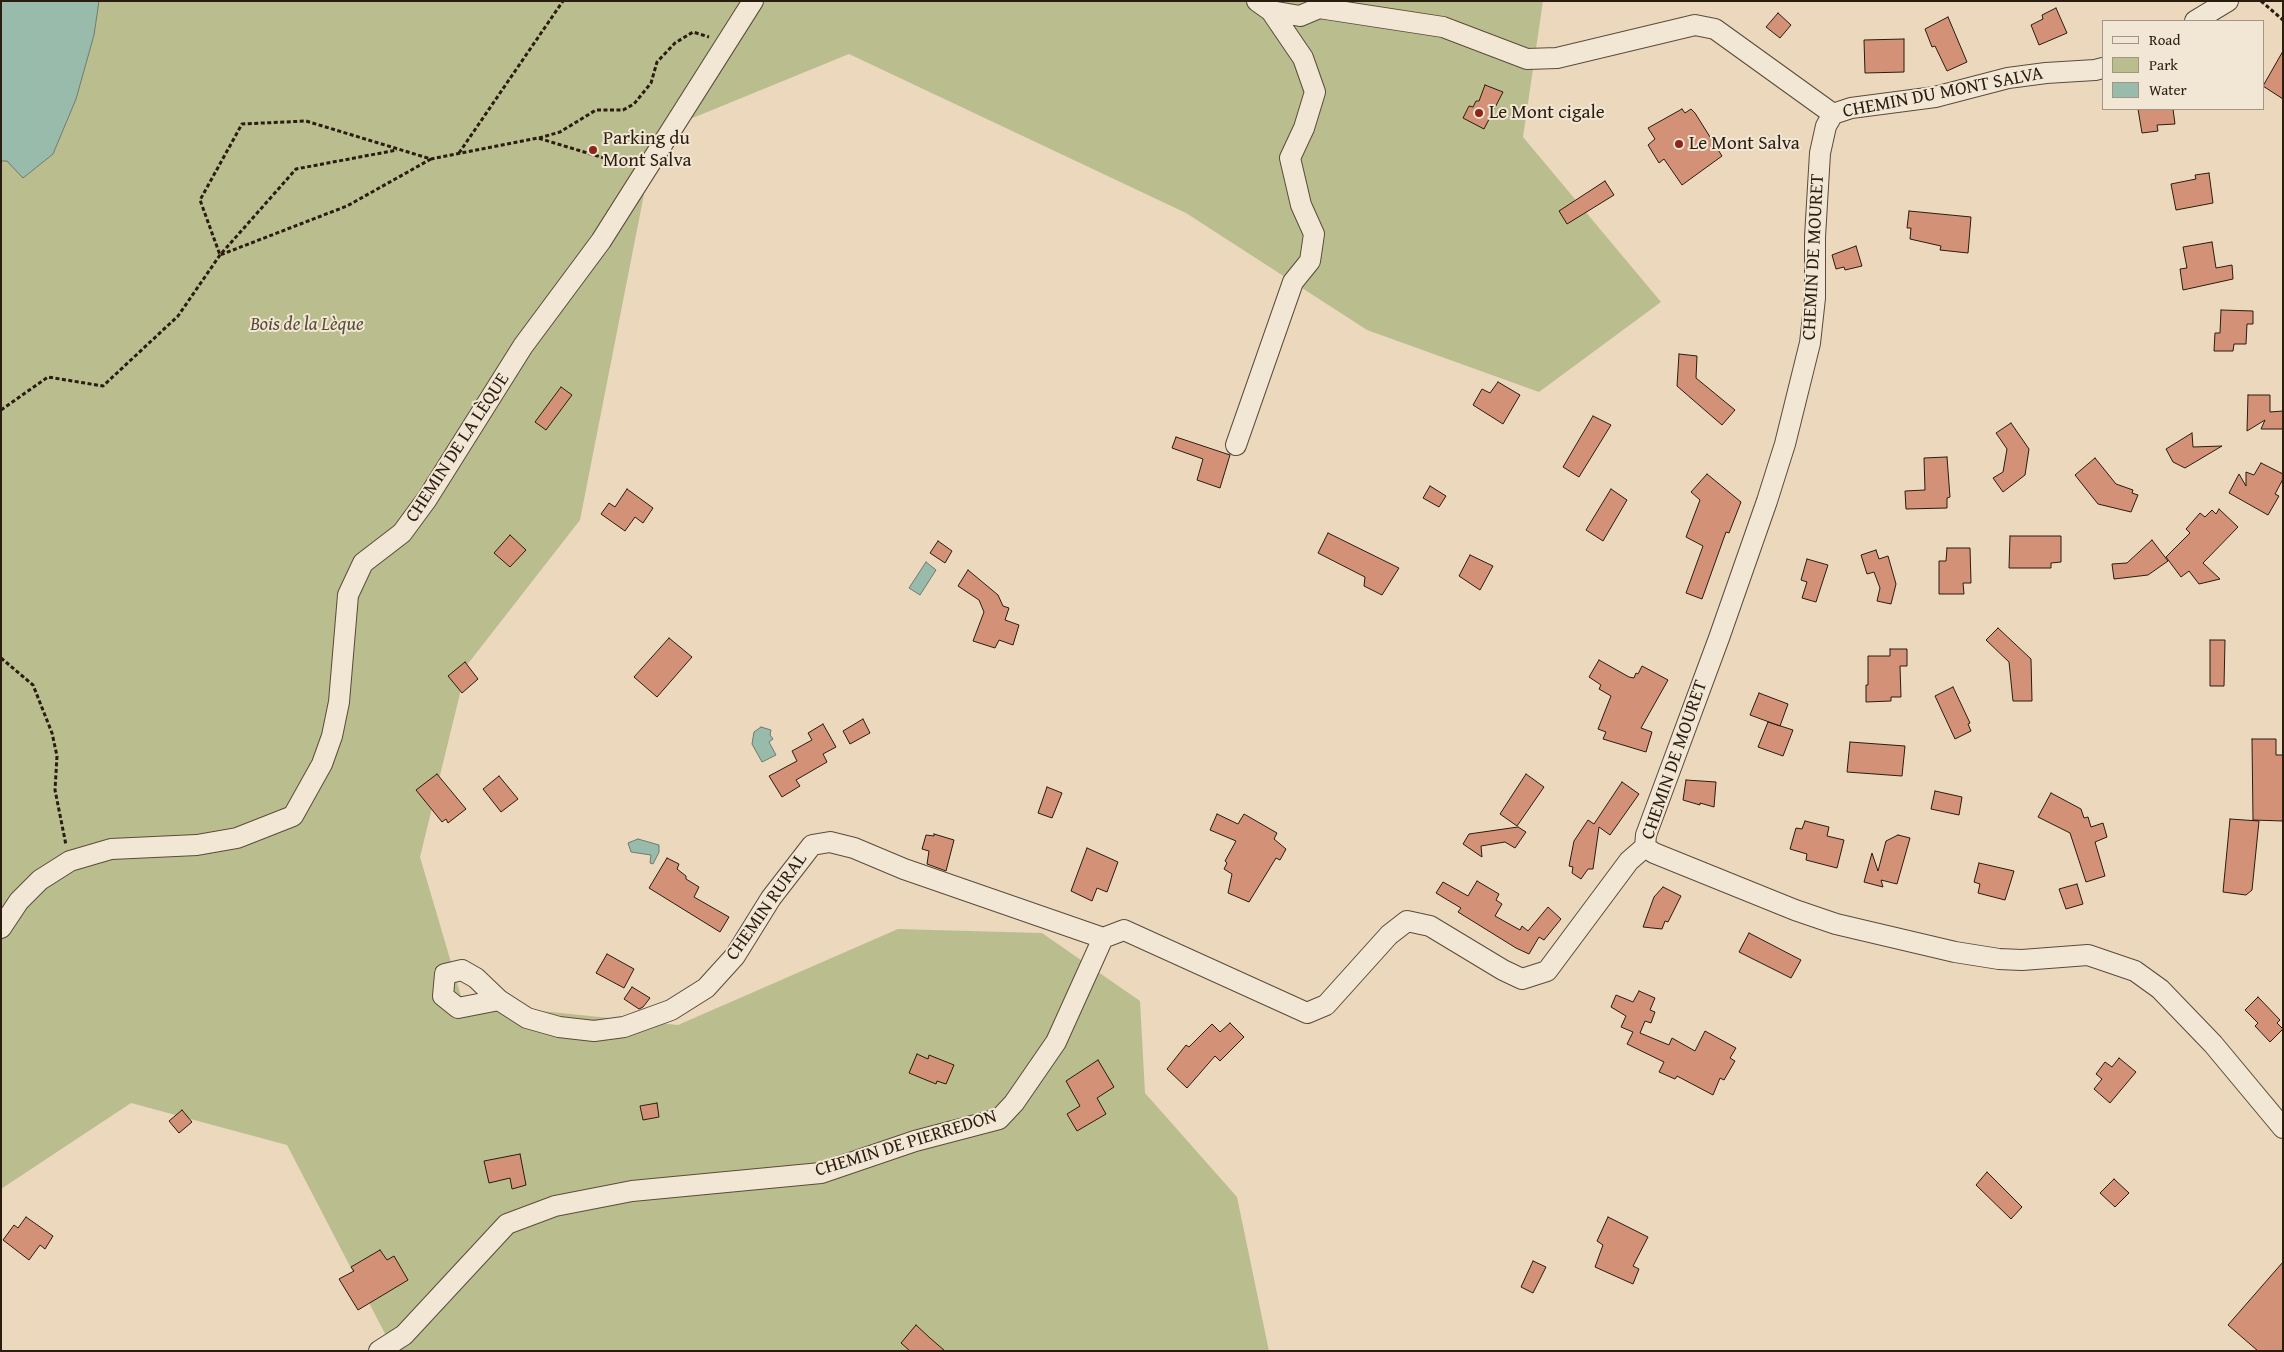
<!DOCTYPE html>
<meta charset="utf-8">
<style>
body{margin:0}
#map{position:relative;width:2284px;height:1352px;overflow:hidden;background:#ebd8bd;font-family:"Gentium Book Plus",serif}
canvas{display:block}
.frame{position:absolute;inset:0;border:2px solid #2a1c0f;pointer-events:none}
.legend{position:absolute;left:2102px;top:20px;width:162px;height:90px;box-sizing:border-box;background:#f2e6d4;border:1px solid #a29585;margin:0;padding:6px 9px;list-style:none;font-size:15px;color:#2a1c0f}
.legend li{display:flex;align-items:center;gap:10px;height:25px}
.legend b{width:25px;border:1px solid #a29585}
</style>
<div id="map">
<canvas width="2284" height="1352"></canvas>
<div class="frame"></div>
<ul class="legend">
<li><b style="height:6px;background:#f2e6d4"></b>Road</li>
<li><b style="height:14px;background:#babe8f"></b>Park</li>
<li><b style="height:14px;background:#99bbac"></b>Water</li>
</ul>
</div>
<script>
const ctx = document.querySelector('canvas').getContext('2d');
ctx.lineJoin = 'round';
function fill(path, color) { ctx.fillStyle = color; ctx.fill(path, 'evenodd'); }
const poly = rows => new Path2D(rows.map(r => 'M' + r).join(''));
function trace(path, color, width, dash) { ctx.strokeStyle = color; ctx.lineWidth = width; ctx.lineCap = dash ? 'butt' : 'round'; ctx.setLineDash(dash || []); ctx.stroke(path); }
function drawText(font, color, halo, rows, align = 'center') {
  ctx.font = font + ' "Gentium Book Plus",serif'; ctx.lineWidth = 4; ctx.setLineDash([]); ctx.textBaseline = 'middle'; ctx.strokeStyle = halo; ctx.fillStyle = color; for (const [text, x, y, turn = 0] of rows) {
    ctx.save(); ctx.translate(x, y); ctx.rotate((+turn || 0) * Math.PI / 180); ctx.textAlign = isNaN(turn) ? turn : align; if (halo) ctx.strokeText(text, 0, 0); ctx.fillText(text, 0, 0); ctx.restore();
  }
}
fill(poly([
 [99,1,1543,1,1523,137,1661,302,1539,392,1367,330,1186,213,849,54,656,133,580,520,467,665,420,857,463,1003,678,1025,898,929,1042,933,1140,1001,1145,1093,1237,1197,1269,1351,394,1351,287,1145,131,1103,1,1189,1,161,53,154,76,99,94,35]
]), '#babe8f');
const water = poly([
 [1,1,99,1,94,35,76,99,53,154,23,178,7,161,1,161,1,1],
 [926,562,936,570,920,595,909,588,926,562],
 [761,727,771,730,770,735,773,739,769,742,776,755,762,762,752,744,754,732,761,727],
 [638,839,659,845,659,852,653,864,650,863,651,855,631,852,628,843,638,839]
]);
fill(water, '#99bbac');
trace(water, '#6d7b6d', 1);
const building = poly([
 [2056,8,2067,33,2039,45,2031,25,2043,19,2042,15,2056,8],
 [1778,13,1791,25,1780,38,1766,27,1778,13],
 [1948,17,1967,62,1947,71,1935,46,1932,47,1925,29,1948,17],
 [1904,39,1904,72,1865,73,1864,40,1904,39],
 [2283,51,2283,99,2263,86,2283,51],
 [1485,85,1503,92,1484,129,1463,118,1469,106,1473,107,1476,101,1479,101,1485,85],
 [1682,109,1685,113,1691,109,1695,113,1722,156,1682,185,1664,159,1659,163,1648,145,1655,139,1648,128,1682,109],
 [2138,109,2173,109,2175,124,2157,125,2158,131,2142,133,2138,109],
 [2209,173,2213,203,2176,210,2171,184,2196,179,2195,175,2209,173],
 [1605,181,1614,195,1567,224,1559,211,1605,181],
 [1909,211,1971,217,1968,253,1940,250,1941,246,1910,239,1911,228,1907,228,1909,211],
 [2212,242,2216,268,2232,265,2233,279,2183,290,2180,269,2187,268,2183,247,2212,242],
 [1856,246,1862,266,1845,270,1844,267,1836,269,1832,255,1856,246],
 [2221,310,2253,311,2253,324,2247,324,2246,344,2234,344,2233,351,2214,351,2215,333,2220,333,2221,310],
 [1679,354,1697,356,1696,378,1735,410,1722,425,1677,386,1679,354],
 [1498,382,1520,395,1503,424,1473,405,1482,389,1490,393,1498,382],
 [561,387,572,395,546,430,535,422,561,387],
 [2248,395,2270,395,2270,412,2283,411,2283,429,2261,429,2265,420,2247,431,2248,395],
 [1593,416,1611,425,1579,477,1563,467,1593,416],
 [2011,423,2029,449,2025,475,2003,492,1993,478,2003,472,2007,449,1996,433,2011,423],
 [2192,433,2193,447,2222,446,2185,468,2173,462,2166,449,2192,433],
 [1176,437,1230,455,1220,488,1197,480,1203,459,1172,448,1176,437],
 [1947,457,1950,497,1947,498,1947,508,1906,509,1905,491,1925,490,1924,458,1947,457],
 [2095,458,2116,484,2133,490,2132,493,2138,495,2131,512,2098,504,2075,475,2095,458],
 [2261,463,2283,474,2283,479,2275,494,2279,496,2268,515,2229,493,2239,474,2246,486,2246,472,2254,475,2261,463],
 [1707,474,1741,502,1729,533,1726,532,1702,599,1686,593,1703,546,1686,537,1700,500,1691,492,1707,474],
 [1430,486,1446,496,1439,507,1423,498,1430,486],
 [627,489,653,508,643,523,635,517,625,531,601,514,609,503,615,507,627,489],
 [1611,489,1627,500,1603,541,1586,530,1611,489],
 [2219,509,2238,527,2203,563,2220,579,2199,584,2189,571,2181,577,2166,557,2190,533,2186,529,2200,513,2205,517,2212,510,2216,514,2219,509],
 [1328,533,1399,568,1382,595,1364,586,1365,577,1318,553,1328,533],
 [510,535,526,550,510,567,494,553,510,535],
 [2010,536,2061,536,2061,562,2051,563,2051,568,2009,568,2010,536],
 [2152,540,2168,561,2148,575,2114,579,2112,564,2127,563,2152,540],
 [938,541,952,551,945,563,930,553,938,541],
 [1947,548,1970,548,1971,583,1963,583,1964,594,1939,594,1939,561,1946,561,1947,548],
 [1876,550,1879,559,1888,556,1896,584,1891,604,1877,601,1880,588,1874,572,1867,574,1861,555,1876,550],
 [1470,555,1493,566,1480,590,1459,576,1470,555],
 [1807,559,1828,565,1816,602,1802,598,1807,582,1801,580,1807,559],
 [968,570,998,595,1003,606,1009,608,1005,620,1019,625,1013,645,999,640,995,648,973,641,984,612,979,600,958,586,968,570],
 [1998,628,2031,659,2032,701,2013,701,2009,662,1986,640,1998,628],
 [669,638,692,657,657,697,634,677,669,638],
 [2210,640,2225,640,2224,686,2210,686,2210,640],
 [1890,649,1907,649,1907,666,1900,666,1901,697,1891,697,1891,701,1866,702,1866,685,1868,685,1868,656,1890,656,1890,649],
 [1599,660,1629,677,1634,678,1636,673,1638,674,1642,666,1668,680,1641,728,1652,732,1646,752,1603,739,1606,732,1598,729,1611,696,1599,689,1601,685,1589,677,1599,660],
 [465,662,478,679,462,693,448,676,465,662],
 [1953,687,1970,723,1968,724,1971,731,1955,739,1935,696,1953,687],
 [1759,693,1788,704,1780,726,1750,715,1759,693],
 [863,719,870,733,850,744,843,731,863,719],
 [1768,722,1793,730,1783,756,1758,747,1768,722],
 [823,724,836,747,823,754,827,762,796,780,800,786,782,797,769,776,797,761,792,751,812,740,808,733,823,724],
 [2252,739,2276,739,2276,755,2283,755,2283,821,2253,820,2252,739],
 [1850,742,1905,746,1902,776,1847,772,1850,742],
 [437,774,466,809,448,823,446,819,442,822,416,790,437,774],
 [1526,774,1544,787,1517,826,1500,814,1526,774],
 [499,776,518,799,501,812,483,789,499,776],
 [1686,780,1716,782,1714,807,1700,803,1700,805,1683,800,1686,780],
 [1622,782,1639,794,1610,835,1599,827,1593,869,1588,869,1581,879,1572,873,1573,867,1569,866,1574,841,1588,820,1594,824,1622,782],
 [1047,787,1062,793,1052,818,1038,813,1047,787],
 [1935,791,1962,797,1959,815,1931,809,1935,791],
 [2051,793,2081,809,2084,818,2088,817,2091,827,2103,823,2107,837,2095,842,2105,876,2086,882,2070,833,2038,817,2051,793],
 [1217,814,1238,824,1244,814,1277,833,1274,839,1286,849,1280,860,1276,858,1249,902,1228,893,1232,874,1224,869,1227,863,1225,861,1236,841,1210,830,1217,814],
 [2230,819,2259,821,2252,890,2246,895,2223,892,2230,819],
 [1805,821,1829,827,1827,836,1844,840,1837,868,1806,860,1807,854,1790,849,1796,828,1802,829,1805,821],
 [1518,827,1526,832,1515,848,1505,842,1481,846,1482,857,1463,844,1469,834,1518,827],
 [934,834,954,840,946,871,927,864,929,851,922,849,926,835,934,836,934,834],
 [1898,835,1910,838,1897,884,1881,880,1883,887,1864,882,1872,853,1878,871,1886,841,1898,835],
 [1087,848,1118,862,1107,892,1097,888,1092,901,1071,891,1087,848],
 [667,858,679,864,677,869,686,876,686,879,699,887,694,897,729,917,720,932,649,888,667,858],
 [1979,863,2014,871,2005,900,1978,893,1980,884,1974,882,1979,863],
 [1477,881,1499,894,1496,900,1502,904,1495,916,1520,930,1522,926,1528,931,1548,907,1561,919,1544,940,1539,937,1529,954,1516,948,1458,912,1461,908,1436,893,1443,882,1468,896,1477,881],
 [2077,884,2083,904,2066,909,2059,889,2077,884],
 [1663,887,1681,896,1668,922,1665,921,1662,929,1643,927,1654,897,1663,887],
 [1749,933,1801,960,1791,978,1739,952,1749,933],
 [607,954,634,969,624,988,596,973,607,954],
 [632,987,650,998,643,1007,639,1009,624,999,632,987],
 [1639,991,1655,998,1650,1010,1655,1012,1651,1023,1645,1021,1640,1033,1669,1045,1672,1038,1695,1051,1705,1031,1736,1048,1730,1058,1735,1061,1724,1080,1720,1078,1713,1095,1677,1076,1675,1079,1659,1072,1664,1062,1627,1044,1633,1032,1621,1027,1626,1016,1611,1007,1616,995,1633,1002,1639,991],
 [2258,997,2280,1020,2277,1023,2283,1029,2270,1042,2255,1026,2258,1023,2245,1010,2258,997],
 [1230,1023,1244,1037,1220,1061,1215,1056,1187,1088,1167,1069,1186,1045,1189,1047,1212,1024,1220,1032,1230,1023],
 [917,1054,928,1059,929,1055,954,1065,946,1084,937,1081,936,1084,909,1073,917,1054],
 [2119,1058,2136,1072,2110,1103,2094,1089,2102,1079,2096,1074,2105,1062,2112,1067,2119,1058],
 [1098,1060,1114,1087,1097,1098,1106,1114,1077,1131,1067,1114,1080,1106,1066,1081,1098,1060],
 [657,1103,659,1117,643,1120,640,1106,657,1103],
 [182,1110,192,1122,179,1133,169,1121,182,1110],
 [520,1154,526,1185,512,1189,510,1178,489,1183,484,1161,520,1154],
 [1987,1172,2022,1207,2011,1219,1976,1185,1987,1172],
 [2114,1179,2129,1193,2115,1207,2100,1193,2114,1179],
 [26,1217,53,1236,45,1249,40,1245,29,1260,3,1240,14,1225,18,1228,26,1217],
 [1608,1217,1648,1237,1633,1266,1639,1269,1633,1284,1595,1267,1603,1245,1597,1241,1608,1217],
 [380,1250,387,1260,394,1256,408,1280,358,1310,339,1279,354,1271,351,1267,380,1250],
 [1533,1261,1546,1267,1533,1293,1521,1287,1533,1261],
 [2283,1262,2283,1351,2258,1351,2228,1325,2283,1262],
 [916,1325,930,1338,945,1351,910,1351,901,1343,916,1325]
]);
fill(building, '#d39278');
trace(building, '#2a1c0f', 1);
const minor = poly([
 [1257,1,1271,11,1300,16,1319,8,1443,27,1527,59,1557,58,1695,25,1715,29,1833,114],
 [2195,21,2228,1],
 [1833,114,1826,126,1820,153,1815,237,1815,298,1810,343,1785,444,1767,501,1719,638,1646,835,1645,847,1654,853,1795,910,1836,924,1955,952,1999,959,2022,960,2088,955,2135,971,2160,989,2213,1044,2283,1128],
 [1833,114,1851,108,1935,97,2008,78,2046,73,2095,70,2103,68],
 [1236,445,1293,282,1310,261,1314,234,1301,205,1290,158,1304,128,1315,92,1303,58,1271,11],
 [1,928,19,901,40,880,70,861,111,849,197,845,237,838,293,816,322,764,332,736,339,702,348,595,363,563,402,533,427,499,523,346,601,241,753,1],
 [499,1000,458,1008,443,996,445,974,462,970,476,978,499,1000,527,1018,559,1027,594,1031,624,1027,671,1010,706,988,735,956,771,898,812,845,830,842,854,848,904,869,1103,938],
 [379,1351,404,1335,507,1224,555,1206,632,1191,821,1173,915,1141,999,1119,1014,1103,1056,1042,1103,938,1124,930,1307,1013,1326,1005,1389,935,1407,921,1430,926,1503,970,1522,979,1547,971,1629,861,1645,847]
]);
trace(minor, '#5a4b3a', 22);
trace(poly([
 [2261,1,2283,20],
 [539,138,560,132,596,110,623,110,634,104,651,83,657,62,675,43,693,32,709,37],
 [459,153,563,1],
 [431,159,347,206,220,255,200,200,242,124,306,121,431,159,538,138,627,165],
 [1,410,48,377,103,386,178,316,220,255,296,169,397,150],
 [1,658,33,685,52,733,57,756,55,790,66,845]
]), '#2a1c0f', 3, [4, 2.5]);
trace(minor, '#f2e6d4', 20);
for (const [x, y, r, color] of [
 [1479,113,5,"#8f2418"],
 [1679,144,5,"#8f2418"],
 [593,150,5,"#8f2418"]
]) { const dot = new Path2D(); dot.arc(x, y, r, 0, 2 * Math.PI); ctx.fillStyle = color; ctx.fill(dot); trace(dot, '#f2e6d4', 2); }
drawText('19px', '#2a1c0f', '#f2e6d4', [
 ["CHEMIN DU MONT SALVA",1943,93,-11],
 ["CHEMIN DE MOURET",1814,257,-87],
 ["CHEMIN DE LA LÈQUE",458,448,-57],
 ["CHEMIN DE MOURET",1675,760,-71],
 ["CHEMIN RURAL",767,907,-55],
 ["CHEMIN DE PIERREDON",906,1144,-17]
]);
drawText('19px', '#2a1c0f', '#f2e6d4', [
 ["Le Mont cigale",1489,113],
 ["Parking du",603,139],
 ["Mont Salva",603,161],
 ["Le Mont Salva",1689,144]
], 'left');
drawText('italic 19px', '#554d35', '#f2e6d4', [
 ["Bois de la Lèque",307,325]
]);
</script>
